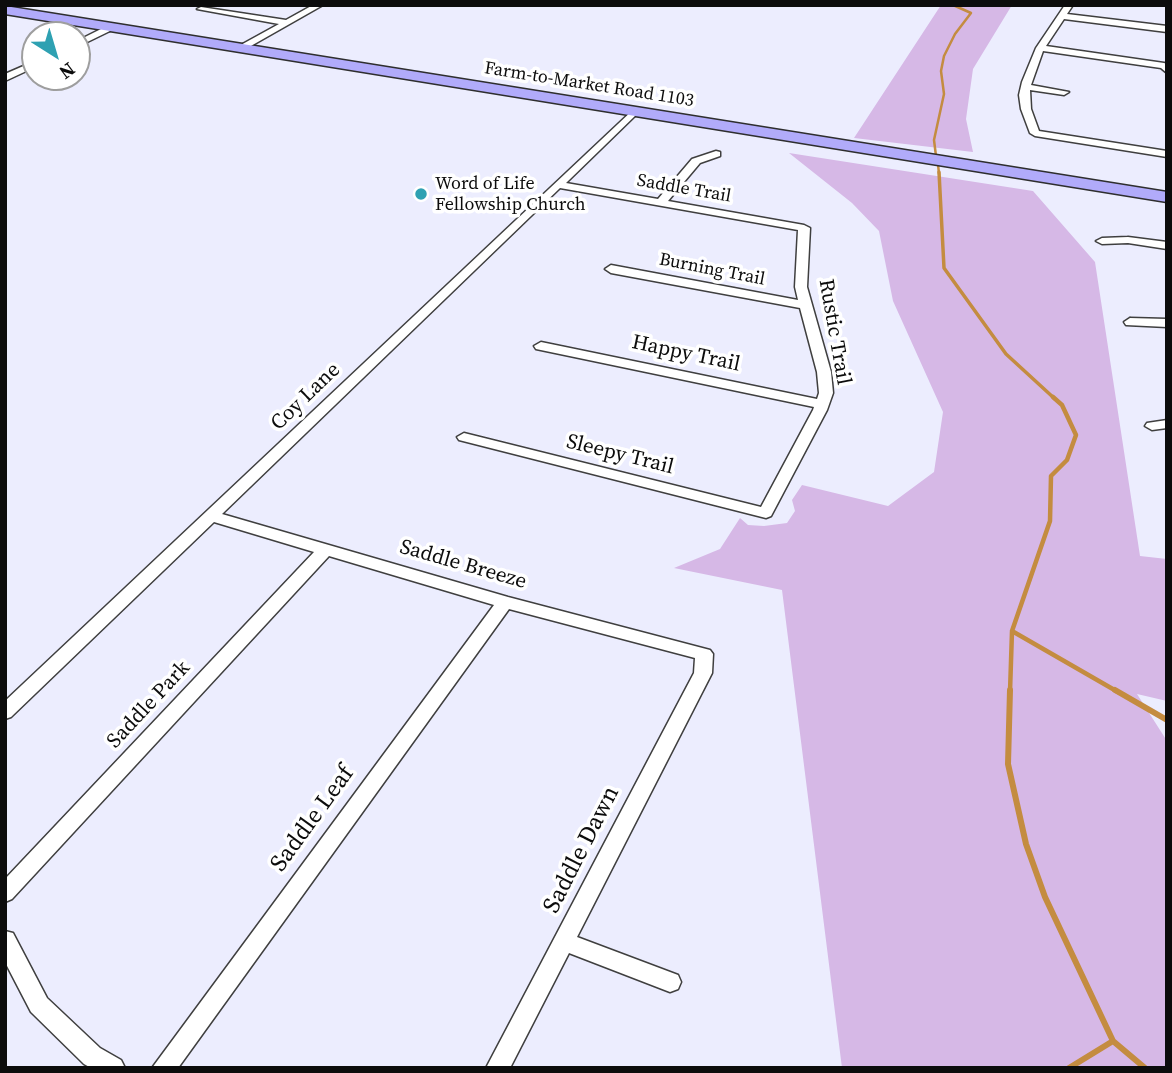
<!DOCTYPE html>
<style>
body{margin:0}
#map{position:relative;width:1172px;height:1073px;overflow:hidden;background:#ecedfe;font-family:"Source Serif 4",serif}
canvas{display:block}
.frame{position:absolute;inset:0;border:7px solid #0c0c0c;pointer-events:none}
.north{position:absolute;left:21px;top:21px;width:70px;height:70px;box-sizing:border-box;background:#fff;border:2px solid #9e9e9e;border-radius:50%;rotate:143deg;font-size:19px;font-weight:700;line-height:28px;text-align:center;color:#0c0c0c}
.north::after{content:'';display:block;margin:auto;width:24px;height:32px;background:#2ea1b2;clip-path:polygon(50% 0,100% 100%,50% 72%,0 100%)}
</style>
<div id="map">
<canvas width="1172" height="1073"></canvas>
<div class="frame"></div>
<div class="north">N</div>
</div>
<script>
const ctx = document.querySelector('canvas').getContext('2d');
ctx.lineJoin = 'round';
function fill(path, color) { ctx.fillStyle = color; ctx.fill(path, 'evenodd'); }
const poly = rows => new Path2D(rows.map(r => 'M' + r).join(''));
function trace(path, color, width, dash) { ctx.strokeStyle = color; ctx.lineWidth = width; ctx.lineCap = dash ? 'butt' : 'round'; ctx.setLineDash(dash || []); ctx.stroke(path); }
function drawText(font, color, halo, rows, align = 'center') {
  ctx.font = font + ' "Source Serif 4",serif'; ctx.lineWidth = 7; ctx.setLineDash([]); ctx.textBaseline = 'middle'; ctx.strokeStyle = halo; ctx.fillStyle = color; for (const [text, x, y, turn = 0] of rows) {
    ctx.save(); ctx.translate(x, y); ctx.rotate((+turn || 0) * Math.PI / 180); ctx.textAlign = isNaN(turn) ? turn : align; if (halo) ctx.strokeText(text, 0, 0); ctx.fillText(text, 0, 0); ctx.restore();
  }
}
fill(poly([
 [941,5,1012,5,973,69,966,119,973,152,854,138],
 [789,153,1033,191,1095,262,1140,556,1167,559,1167,701,1137,694,1167,741,1167,1068,842,1068,782,590,674,568,720,549,740,518,748,525,764,526,787,523,795,511,792,500,802,485,888,506,934,472,943,412,893,301,879,231,852,203]
]), '#d6b8e6');
trace(poly([
 [936,156,934,140,944,94,941,71,944,56,955,34,971,13,953,5],
 [938,164,939,174]
]), '#c48c40', 2.5);
trace(poly([
 [939,172,944,268,1006,354,1055,399]
]), '#c48c40', 3.5);
trace(poly([
 [1012,631,1118,692],
 [1010,692,1012,631,1050,521,1051,476,1067,460,1076,435,1062,405,1053,397]
]), '#c48c40', 4.5);
trace(poly([
 [1010,690,1008,764,1026,844,1045,897,1113,1041,1145,1068],
 [1115,690,1167,720],
 [1069,1068,1113,1041]
]), '#c48c40', 6);
const minor = poly([
 [313,5,323,5,242,51,238,48,239,46,279,24,197,9,201,7,286,20,313,5],
 [1065,5,1073,5,1067,14,1167,26,1167,32,1064,19,1046,46,1164,63,1167,64,1167,73,1161,68,1043,51,1031,85,1069,92,1064,95,1030,90,1031,109,1039,131,1167,151,1167,157,1035,136,1030,133,1021,109,1019,95,1022,82,1036,48,1065,5],
 [111,24,114,25,114,29,77,47,77,41,111,24],
 [35,61,35,67,5,81,5,74,35,61],
 [635,108,640,111,638,113,566,183,658,199,692,159,716,151,720,152,720,156,700,163,668,201,804,225,810,228,807,287,831,372,833,393,827,410,771,516,766,518,459,440,457,437,464,433,761,507,813,410,814,407,536,349,534,346,541,342,817,399,819,393,817,372,800,308,611,273,605,269,611,265,798,300,795,287,798,230,560,188,222,514,508,597,710,650,713,654,712,673,577,937,678,975,681,982,678,989,670,992,569,953,510,1068,486,1068,694,673,695,658,509,609,178,1068,152,1068,494,605,329,556,12,899,5,902,5,879,314,552,214,522,11,717,5,719,5,701,635,108],
 [1128,237,1167,242,1167,249,1128,243,1102,244,1096,241,1102,238,1128,237],
 [1130,318,1167,319,1167,327,1126,325,1124,322,1130,318],
 [1167,420,1167,428,1152,430,1145,426,1147,423,1167,420],
 [5,931,13,933,47,998,100,1048,121,1060,125,1068,91,1068,84,1064,31,1012,5,962,5,931]
]);
const secondary = poly([
 [5,6,1167,192,1167,202,5,14,5,6]
]);
trace(minor, '#3f3f3f', 3);
trace(secondary, '#2e2e2e', 3);
fill(minor, '#fff');
fill(secondary, '#b1abfa');
for (const [x, y, r, color] of [
 [421,194,7,"#2ea1b2"]
]) { const dot = new Path2D(); dot.arc(x, y, r, 0, 2 * Math.PI); ctx.fillStyle = color; ctx.fill(dot); trace(dot, '#fff', 2.5); }
drawText('18px', '#0c0c0c', '#fff', [
 ["Farm-to-Market Road 1103",589,85,9],
 ["Saddle Trail",684,189,10],
 ["Burning Trail",712,270,11]
]);
drawText('18px', '#0c0c0c', '#fff', [
 ["Word of Life",435,184],
 ["Fellowship Church",435,205]
], 'left');
drawText('21px', '#0c0c0c', '#fff', [
 ["Rustic Trail",834,332,80],
 ["Happy Trail",686,354,12],
 ["Coy Lane",306,397,-44],
 ["Sleepy Trail",620,455,14],
 ["Saddle Breeze",463,565,16],
 ["Saddle Park",149,705,-47]
]);
drawText('24px', '#0c0c0c', '#fff', [
 ["Saddle Leaf",313,819,-54],
 ["Saddle Dawn",582,850,-63]
]);
</script>
